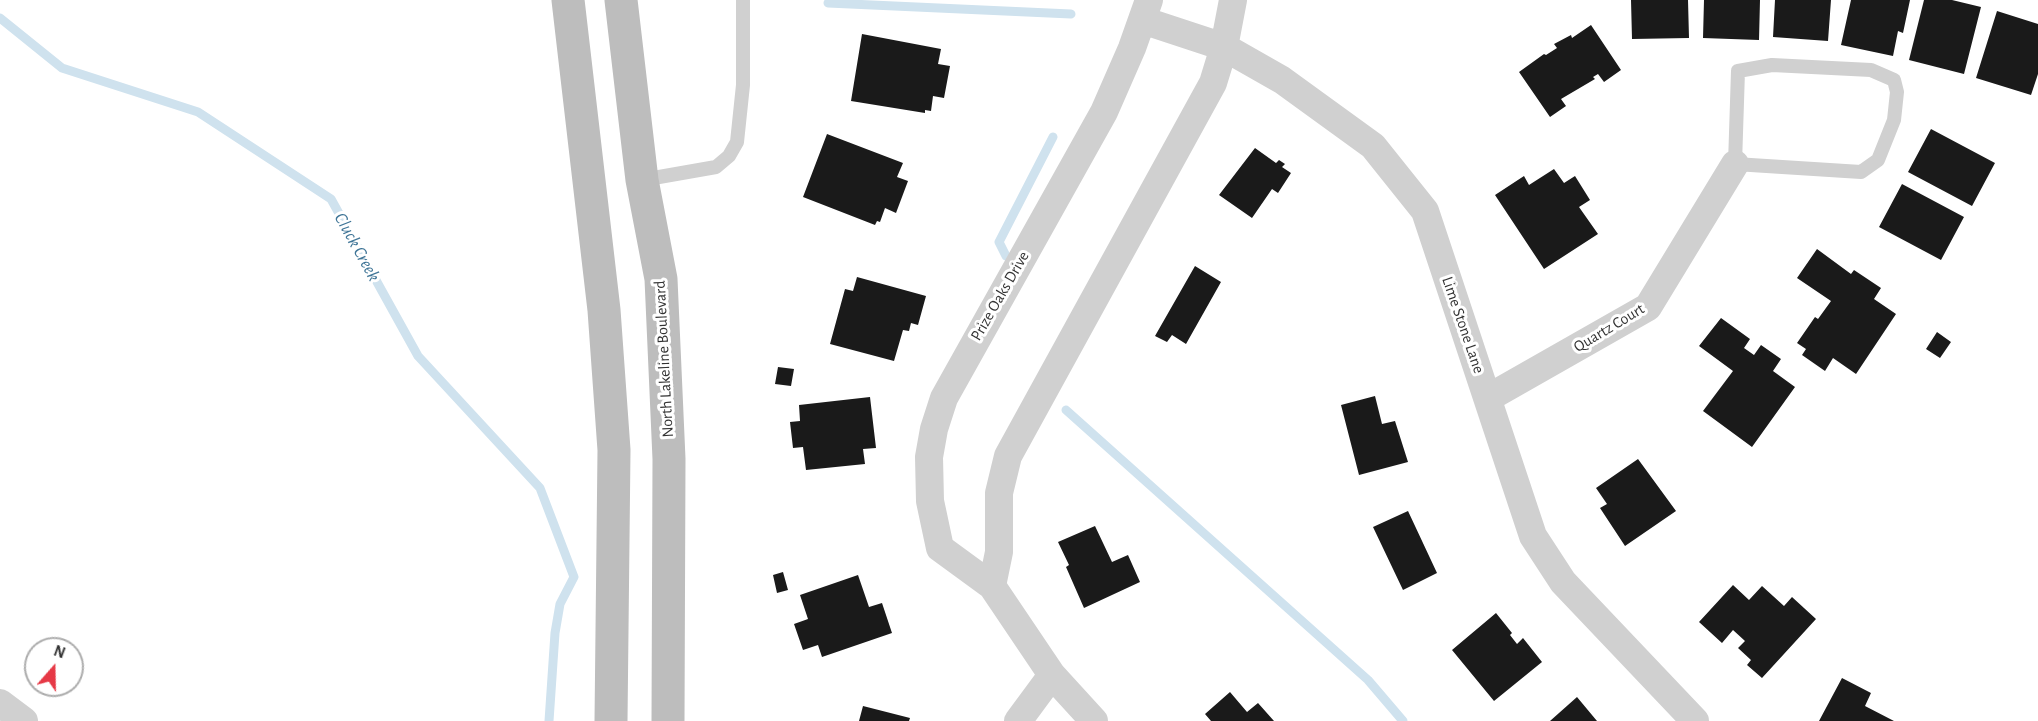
<!DOCTYPE html>
<style>
body{margin:0}
#map{position:relative;width:2038px;height:721px;overflow:hidden;background:#fff;font-family:"Alegreya Sans",sans-serif}
canvas{display:block}
.north{position:absolute;left:24px;top:637px;width:60px;height:60px;box-sizing:border-box;background:#fff;border:2px solid #adadad;border-radius:50%;rotate:20deg;font-size:16px;font-weight:700;line-height:24px;text-align:center;color:#333}
.north::after{content:'';display:block;margin:auto;width:21px;height:27px;background:#e63946;clip-path:polygon(50% 0,100% 100%,50% 72%,0 100%)}
</style>
<div id="map">
<canvas width="2038" height="721"></canvas>
<div class="north">N</div>
</div>
<script>
const ctx = document.querySelector('canvas').getContext('2d');
ctx.lineJoin = 'round';
const poly = rows => new Path2D(rows.map(r => 'M' + r).join(''));
function trace(path, color, width, dash) { ctx.strokeStyle = color; ctx.lineWidth = width; ctx.lineCap = dash ? 'butt' : 'round'; ctx.setLineDash(dash || []); ctx.stroke(path); }
function fill(path, color) { ctx.fillStyle = color; ctx.fill(path, 'evenodd'); }
function drawText(font, color, halo, rows, align = 'center') {
  ctx.font = font + ' "Alegreya Sans",sans-serif'; ctx.lineWidth = 6; ctx.setLineDash([]); ctx.textBaseline = 'middle'; ctx.strokeStyle = halo; ctx.fillStyle = color; for (const [text, x, y, turn = 0] of rows) {
    ctx.save(); ctx.translate(x, y); ctx.rotate((+turn || 0) * Math.PI / 180); ctx.textAlign = isNaN(turn) ? turn : align; if (halo) ctx.strokeText(text, 0, 0); ctx.fillText(text, 0, 0); ctx.restore();
  }
}
trace(poly([
 [828,3,1071,14],
 [0,18,62,68,198,112,331,199,418,356,540,488,574,577,560,604,555,633,549,721],
 [1006,256,999,242,1053,137],
 [1066,410,1368,680,1403,721]
]), '#cfe2ee', 9);
fill(poly([
 [1631,0,1688,0,1689,38,1632,39],
 [1704,0,1760,0,1759,40,1703,38],
 [1775,0,1831,0,1828,41,1773,37],
 [1851,0,1910,0,1903,33,1898,31,1893,56,1841,45],
 [1924,0,1952,0,1981,7,1964,74,1909,60],
 [1997,11,2038,24,2038,74,2031,95,1976,78],
 [1591,25,1621,70,1604,82,1598,74,1593,77,1595,79,1561,99,1566,106,1550,117,1519,72,1544,54,1546,55,1557,48,1554,44,1571,35,1572,38],
 [862,34,941,49,938,64,950,66,944,98,933,96,931,111,925,110,925,113,851,101],
 [1931,129,1995,163,1972,206,1908,172],
 [827,134,903,163,897,177,908,181,896,213,885,208,880,222,877,221,875,225,803,197],
 [1255,148,1276,163,1279,160,1285,164,1282,167,1291,173,1278,193,1272,189,1252,218,1219,195],
 [1554,169,1564,183,1575,176,1590,200,1579,207,1598,234,1544,269,1495,195,1524,176,1529,185],
 [1902,184,1964,217,1941,260,1879,227],
 [1817,249,1851,274,1854,270,1881,288,1874,299,1896,314,1856,374,1833,358,1825,371,1802,355,1806,349,1797,343,1815,317,1818,319,1831,301,1797,278],
 [1195,266,1221,282,1186,344,1172,335,1167,342,1155,336],
 [857,277,926,296,918,325,911,323,909,331,903,330,894,361,830,344,845,289,853,291],
 [1721,318,1750,339,1744,348,1754,355,1761,345,1781,359,1773,371,1795,387,1752,447,1703,411,1733,371,1699,346],
 [1937,332,1951,342,1940,358,1926,349],
 [778,367,794,369,791,386,775,384],
 [1375,396,1382,424,1395,421,1408,462,1359,475,1341,405],
 [870,397,876,448,863,449,865,464,806,470,803,447,793,448,790,422,800,421,799,405],
 [1638,459,1676,511,1625,546,1600,508,1607,504,1596,488],
 [1408,511,1437,573,1403,590,1373,527],
 [1095,526,1112,562,1128,555,1140,582,1084,608,1066,567,1069,565,1058,542],
 [783,572,788,590,777,593,773,575],
 [858,575,869,607,882,603,892,633,822,657,818,645,803,650,794,624,808,619,800,595],
 [1733,585,1749,600,1762,586,1784,606,1792,597,1816,619,1762,678,1747,665,1751,660,1738,648,1745,641,1733,630,1722,643,1699,622],
 [1496,613,1512,633,1510,635,1517,644,1523,638,1542,662,1494,701,1452,650],
 [1842,678,1871,693,1865,706,1894,721,1819,721],
 [1230,692,1247,712,1258,703,1274,721,1211,721,1205,714],
 [1577,697,1597,721,1550,721],
 [863,706,910,718,909,721,859,721]
]), '#1a1a1a');
trace(poly([
 [1772,65,1871,70,1894,80,1897,92,1894,120,1878,160,1861,172,1735,164,1738,71,1772,65],
 [642,180,716,167,729,156,737,142,743,85,743,0]
]), '#d0d0d0', 14);
trace(poly([
 [1142,20,1224,47,1282,80,1373,146,1425,211,1533,536,1563,582,1695,721],
 [1488,398,1648,307,1735,164],
 [992,586,999,552,999,493,1008,456,1213,83,1224,47,1233,0],
 [0,703,24,721],
 [1018,721,1052,675],
 [1094,721,1052,675,992,586,940,548,930,501,929,457,934,429,944,398,1104,112,1132,48,1149,0]
]), '#d0d0d0', 28);
trace(poly([
 [568,0,604,310,614,450,611,721],
 [621,0,642,180,661,279,669,459,668,721]
]), '#bdbdbd', 33);
drawText('16px', '#333', '#fff', [
 ["Prize Oaks Drive",1000,296,-60],
 ["Lime Stone Lane",1463,325,71],
 ["Quartz Court",1609,328,-31],
 ["North Lakeline Boulevard",664,359,-93]
]);
drawText('italic 18px', '#3f7597', '#fff', [
 ["Cluck Creek",357,247,61]
]);
</script>
